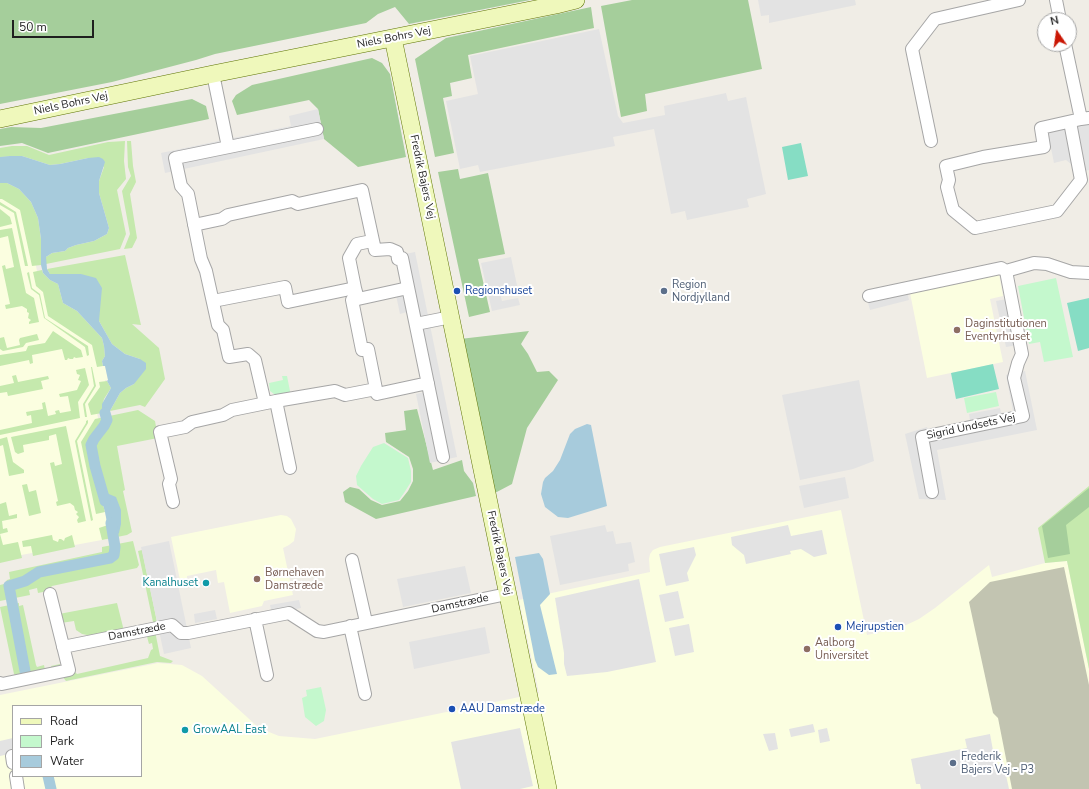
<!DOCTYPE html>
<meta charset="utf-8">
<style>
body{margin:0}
#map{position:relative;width:1089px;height:789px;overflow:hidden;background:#f0ede6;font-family:"Nunito Sans",sans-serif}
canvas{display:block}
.legend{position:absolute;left:12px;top:705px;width:130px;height:72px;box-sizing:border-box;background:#fff;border:1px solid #a5a5a5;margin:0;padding:5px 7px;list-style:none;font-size:12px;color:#1f1f1f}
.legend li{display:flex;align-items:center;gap:8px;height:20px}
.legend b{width:20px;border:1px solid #a5a5a5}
.north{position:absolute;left:1037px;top:12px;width:40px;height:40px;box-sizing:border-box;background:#fff;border:1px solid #a5a5a5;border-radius:50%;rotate:347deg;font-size:11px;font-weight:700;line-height:16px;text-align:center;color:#1f1f1f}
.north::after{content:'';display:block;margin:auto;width:14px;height:18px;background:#ca1704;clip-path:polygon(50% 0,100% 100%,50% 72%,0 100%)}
.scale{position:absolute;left:12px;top:20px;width:82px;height:18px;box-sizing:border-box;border:2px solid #1f1f1f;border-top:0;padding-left:5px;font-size:12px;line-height:14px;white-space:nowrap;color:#1f1f1f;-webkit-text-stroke:3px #fff;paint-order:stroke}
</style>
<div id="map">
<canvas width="1089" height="789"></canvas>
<ul class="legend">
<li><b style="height:5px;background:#eff8bb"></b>Road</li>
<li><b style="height:11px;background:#c4f8cd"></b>Park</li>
<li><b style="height:11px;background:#a7cbdc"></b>Water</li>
</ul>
<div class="north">N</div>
<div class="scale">50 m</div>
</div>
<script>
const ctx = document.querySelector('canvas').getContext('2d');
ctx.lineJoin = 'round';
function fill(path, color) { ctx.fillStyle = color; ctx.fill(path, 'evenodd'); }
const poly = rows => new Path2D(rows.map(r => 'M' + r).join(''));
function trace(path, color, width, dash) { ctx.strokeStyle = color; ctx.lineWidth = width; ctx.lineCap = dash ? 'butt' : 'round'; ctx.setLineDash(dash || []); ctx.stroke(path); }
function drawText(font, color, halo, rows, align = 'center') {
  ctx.font = font + ' "Nunito Sans",sans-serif'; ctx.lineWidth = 4; ctx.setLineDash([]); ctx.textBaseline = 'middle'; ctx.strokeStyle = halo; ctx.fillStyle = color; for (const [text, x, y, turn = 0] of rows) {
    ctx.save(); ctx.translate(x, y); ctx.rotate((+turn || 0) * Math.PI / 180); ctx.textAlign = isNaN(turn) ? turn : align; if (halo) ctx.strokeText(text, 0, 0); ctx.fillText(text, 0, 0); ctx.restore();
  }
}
fill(poly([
 [0,191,24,206,39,281,96,341,102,366,105,366,108,380,105,380,107,390,96,408,99,423,87,443,101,512,105,512,108,526,107,539,0,559],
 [999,274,1003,296,990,299,1003,362,927,378,910,293],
 [841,510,867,635,902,627,919,619,935,608,989,565,992,577,1045,563,1067,561,1089,669,1089,789,0,789,0,695,158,663,182,665,202,676,259,728,279,736,315,739,539,693,519,600,650,572,649,559,650,554,653,550,660,547],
 [13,706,141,706,141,776,13,776],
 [281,515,287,516,291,519,296,529,294,541,289,545,283,548,293,595,264,601,262,606,230,613,224,582,218,583,216,570,187,576,187,578,180,580,171,537]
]), '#fbfee0');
fill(poly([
 [1064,567,1089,685,1089,789,1012,789,998,718,993,713,969,602,990,582]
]), '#c2c4b1');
fill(poly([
 [125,141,124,161,126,179,117,190,126,234,120,249,46,264,46,257,52,253,65,251,68,248,76,245,94,241,107,234,109,228,99,193,99,181,104,167,88,158,60,164,50,165,22,156,0,157,0,148,12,146,27,146,49,155,108,142],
 [127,141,131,141,133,166,136,182,130,194,137,238,132,248,124,249,130,234,122,191,131,176,128,167],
 [0,183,7,183,19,189,31,202,38,218,41,239,41,265,32,266,20,210,2,199,0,199],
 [0,202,16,212,28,266,25,266,14,213,0,205],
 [0,209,10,217,12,224,0,227],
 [12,228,26,293,34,298,39,322,29,324,29,322,31,320,28,318,29,313,27,312,27,309,22,306,6,309,5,305,10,304,2,266,5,265,6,269,14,267,8,236,0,238,0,230],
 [125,255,141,325,132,324,159,348,165,379,145,407,140,405,110,411,120,393,126,388,134,384,140,359,125,354,112,344,99,321,99,309,81,274,50,274,47,269],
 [42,270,43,273,50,280,58,284,63,303,77,311,102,338,104,346,105,356,102,361,103,366,97,367,92,345,48,316,43,292,36,286,33,272],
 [29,272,32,288,40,294,45,318,88,346,89,355,87,356,85,347,44,318,39,295,31,289,27,273],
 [53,331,81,350,83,357,76,358,74,357,73,359,70,359,68,358,67,360,65,360,62,349,32,355,33,363,30,364,29,360,0,366,0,355,26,351,28,346,45,343],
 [37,334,39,340,26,343,23,347,3,351,0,349,0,338,4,337,7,348,20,345,19,340,20,338],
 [91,367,92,367,96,386,85,404,87,417,85,417,83,404,94,386],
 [85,368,89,385,78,402,80,418,0,435,0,430,32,423,31,415,27,416,26,412,43,409,42,403,45,402,48,416,56,414,55,411,59,410,60,413,71,411,68,396,60,397,59,394,77,390,81,381,78,380,80,375,77,374,76,370],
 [16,375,18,382,48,376,49,379,41,381,43,389,8,396,7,392,0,393,0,386,14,383,12,376],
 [107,381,111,388,104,399,102,408,102,413,91,415,88,404,100,387,99,382],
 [138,410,155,421,158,438,117,446,125,490,123,491,132,532,127,535,102,540,99,528,108,525,110,535,104,492,100,488,99,490,105,512,96,514,81,442,95,419],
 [88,420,88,423,77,441,93,520,91,521,75,441,86,423,86,421],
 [66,426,86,521,78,523,77,520,79,517,76,514,78,512,75,510,74,506,70,503,57,506,56,502,58,501,50,463,54,462,55,466,62,464,56,434,49,436,49,440,23,445,24,452,18,454,15,452,11,437],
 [7,437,13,462,24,470,24,473,9,476,3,445,0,446,0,439],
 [27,484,29,492,36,490,41,513,29,516,22,485],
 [1089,486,1089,669,1067,561,1045,563,1038,528],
 [6,502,9,516,17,514,17,518,2,521,3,529,7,528,8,532,0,534,3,545,18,542,22,558,0,563,0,504],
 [52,535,53,540,58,542,59,539,61,539,64,541,65,538,72,535,75,547,33,556,31,546,23,547,22,541],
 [133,541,139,565,137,568,52,586,48,591,38,593,37,588,29,590,30,595,0,601,0,585,4,584,7,580,10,579,9,572,102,552,102,547],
 [142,550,148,579,144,579,138,551],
 [149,583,157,622,153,622,145,584],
 [19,603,19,606,23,605,36,665,37,667,44,665,45,670,52,669,51,666,60,664,60,666,57,670,20,677,14,674,0,607],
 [117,603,124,631,98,637,82,634,76,630,74,621,61,623,59,614],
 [155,631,160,656,173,661,171,663,157,662,66,681,61,675,75,672,77,674,148,658,151,650,153,649,152,643,149,644,146,633]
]), '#c5e9ad');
fill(poly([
 [0,0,530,0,409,24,395,7,378,14,366,23,215,54,196,60,112,82,0,104],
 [632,0,748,0,762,69,645,94,647,111,621,117,601,6],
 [591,7,594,28,468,55,472,78,450,83,452,96,443,98,454,153,435,157,415,59,446,38],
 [372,58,382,63,390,74,406,157,358,167,324,139,318,109,309,100,237,115,232,101,236,95,252,85],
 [192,99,206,106,209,119,48,153,22,143,0,146,0,129,11,127,41,128],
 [458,169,460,179,488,173,505,254,478,259,490,312,469,317,438,172],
 [529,331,521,344,528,354,537,372,549,371,558,380,527,428,512,484,493,494,460,339],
 [417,409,433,470,462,460,464,471,473,483,476,496,376,519,345,502,343,492,350,487,359,489,371,500,382,505,400,501,408,491,413,481,413,469,409,457,386,442,385,433,406,430,404,411],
 [1089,488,1089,507,1066,525,1070,554,1048,558,1042,526]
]), '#a5ce9b');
fill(poly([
 [1056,278,1073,357,1044,362,1040,342,1029,344,1018,286],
 [282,376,287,376,291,396,278,397,270,391,269,383,283,380],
 [996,392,999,406,967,413,964,398],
 [384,443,408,458,411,471,411,482,404,493,399,500,382,504,373,499,357,485,356,476,361,466,373,447],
 [321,687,326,710,324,721,316,726,305,717,302,698,307,696,306,690]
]), '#c4f8cd');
fill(poly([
 [801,143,808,176,788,180,782,147],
 [1089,298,1089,348,1078,351,1067,303],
 [993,364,999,389,956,399,951,373]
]), '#86ddc4');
fill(poly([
 [758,0,855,0,856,5,769,23,769,15,761,16],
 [599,29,618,116,623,123,665,115,664,106,726,93,728,101,746,97,766,194,747,199,749,207,687,220,685,211,671,214,654,129,613,137,615,146,480,172,478,165,460,169,446,101,478,94,470,56],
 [318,109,324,139,165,173,161,153,291,126,289,116],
 [1089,121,1089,170,1081,172,1066,160,1054,163,1047,129],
 [415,252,457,457,430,463,416,394,424,392,407,312,400,314,396,295,404,294,396,256],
 [511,257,518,290,500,294,502,301,518,298,520,305,492,311,481,263],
 [905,282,909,300,870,310,865,291],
 [1013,298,1023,344,1006,347,996,301],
 [1025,371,1037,430,937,450,946,500,919,499,905,434,927,427,928,430,970,421,969,414,1000,408,1001,413,1013,411,1006,375],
 [859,380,874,461,853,469,800,480,782,395],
 [845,477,849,498,804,508,799,486],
 [605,525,607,532,613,531,616,544,631,542,635,562,628,564,629,571,560,585,550,536],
 [788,525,791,536,822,530,827,554,814,557,801,549,790,551,791,554,746,564,744,555,732,545,731,537],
 [169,541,191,648,164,654,141,547],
 [694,547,696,555,687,573,689,581,666,586,659,554],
 [465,566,471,593,403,607,397,579],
 [639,579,656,662,607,672,567,676,564,664,564,653,555,598],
 [678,591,684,618,665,622,659,595],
 [299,600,301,608,272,614,270,605],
 [215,610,217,619,195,623,194,614],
 [689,624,694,652,675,656,669,628],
 [485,627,490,653,414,669,409,642],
 [813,724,815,732,791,737,789,729],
 [520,728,533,786,520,789,461,789,451,742],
 [827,728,830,741,820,743,818,730],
 [775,733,778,749,769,751,763,734],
 [990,734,996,767,1004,766,1009,789,921,789,920,784,916,784,911,759,967,748,965,739],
 [13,738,13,753,0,756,0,741]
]), '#e3e3e3');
fill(poly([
 [10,156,22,156,50,165,60,164,88,158,99,157,103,159,105,162,99,181,99,193,109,228,107,234,94,241,76,245,68,248,65,251,52,253,46,257,47,269,50,274,81,274,96,278,102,288,99,321,112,344,125,354,140,359,146,363,146,369,134,384,126,388,120,393,110,411,102,413,102,404,111,388,107,381,108,380,105,366,103,366,102,361,105,356,104,346,102,338,77,311,63,303,58,284,50,280,43,273,41,265,41,239,38,218,31,202,19,189,7,183,0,183,0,157],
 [587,424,591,425,607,506,568,518,558,517,545,507,541,494,543,482,545,478,553,471,560,460,570,434,575,429],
 [100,488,103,488,104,492,116,497,121,510,121,524,119,533,114,537,110,535,108,528,105,512,99,490],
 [539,553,543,559,550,594,540,605,557,674,549,675,538,667,535,660,515,557]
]), '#a7cbdc');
trace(poly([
 [105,501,95,466,91,445,94,439,104,426,107,420,105,413],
 [25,671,9,586,25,581,39,572,110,558,114,555,115,547,111,523],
 [48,776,51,789]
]), '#a7cbdc', 11);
const street = poly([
 [1056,0,1060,20],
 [1065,44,1081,119],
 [213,74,228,147],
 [1070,122,1081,180,1057,211,975,228,953,210,947,187,949,180,946,166,983,157,1044,147,1041,128,1081,119,1089,118],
 [931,141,912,49,935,19,1019,0],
 [194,225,222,219,228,215,292,201,298,204,362,190,375,250,390,249,397,252,398,259,402,258,443,457],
 [355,288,358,299,352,300,362,350,368,349,376,389],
 [869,296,1001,268,1006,271],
 [358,299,408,288],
 [213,301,285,287,288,302,355,288,349,258,357,244,372,241],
 [416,324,451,317],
 [276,401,335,391,345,395,376,389,377,394,428,383],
 [265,403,255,360,248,354,229,357,223,330,218,325,206,271,201,259,188,194,181,186,175,158,317,129],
 [932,492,922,437,1023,416,1014,378,1018,363,1022,354,1006,271,1034,263,1047,264,1071,272,1089,273],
 [173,502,169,484,171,479,160,432,185,427,192,422,223,415,232,410,276,401,290,468],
 [352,560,366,622],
 [255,619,267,675],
 [350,626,365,694],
 [63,647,172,625,181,633,188,633,289,613,317,631,324,632,507,594],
 [0,683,2,684,69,670,50,594],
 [12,756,13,763],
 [16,776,18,789]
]);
const secondary = poly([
 [393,38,548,789],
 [0,119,213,74,556,5,576,0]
]);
trace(street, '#a6a6a6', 14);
trace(secondary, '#5f7507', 18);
trace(street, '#fff', 12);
trace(secondary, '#eff8bb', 17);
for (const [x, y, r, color] of [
 [457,291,4,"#1a4fb4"],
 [664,291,4,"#5c6f8a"],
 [957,330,4,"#8d6e63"],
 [257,579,4,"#8d6e63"],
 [206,583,4,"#0f9aa8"],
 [838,627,4,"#1a4fb4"],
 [807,649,4,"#8d6e63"],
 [452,709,4,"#1a4fb4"],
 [185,730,4,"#0f9aa8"],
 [953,763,4,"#5c6f8a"]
]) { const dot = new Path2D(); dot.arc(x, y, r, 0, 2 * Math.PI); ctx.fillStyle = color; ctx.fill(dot); trace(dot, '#fff', 1.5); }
drawText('11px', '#1f1f1f', '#fff', [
 ["Niels Bohrs Vej",394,38,-11],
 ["Niels Bohrs Vej",71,104,-12],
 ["Fredrik Bajers Vej",422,177,78],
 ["Sigrid Undsets Vej",971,427,-12],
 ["Fredrik Bajers Vej",499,553,78],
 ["Damstræde",460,604,-12],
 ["Damstræde",137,632,-11]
]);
drawText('11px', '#4e5e75', '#fff', [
 ["Region",672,285],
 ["Nordjylland",672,298],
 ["Frederik",961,757],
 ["Bajers Vej - P3",961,770]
], 'left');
drawText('11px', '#164399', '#fff', [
 ["Regionshuset",465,291],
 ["Mejrupstien",846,627],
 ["AAU Damstræde",460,709]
], 'left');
drawText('11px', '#785e54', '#fff', [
 ["Daginstitutionen",965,324],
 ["Eventyrhuset",965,337],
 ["Børnehaven",265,573],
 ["Damstræde",265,586],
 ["Aalborg",815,643],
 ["Universitet",815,656]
], 'left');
drawText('11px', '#0d838f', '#fff', [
 ["Kanalhuset",198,583],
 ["GrowAAL East",193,730,"left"]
], 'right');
</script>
